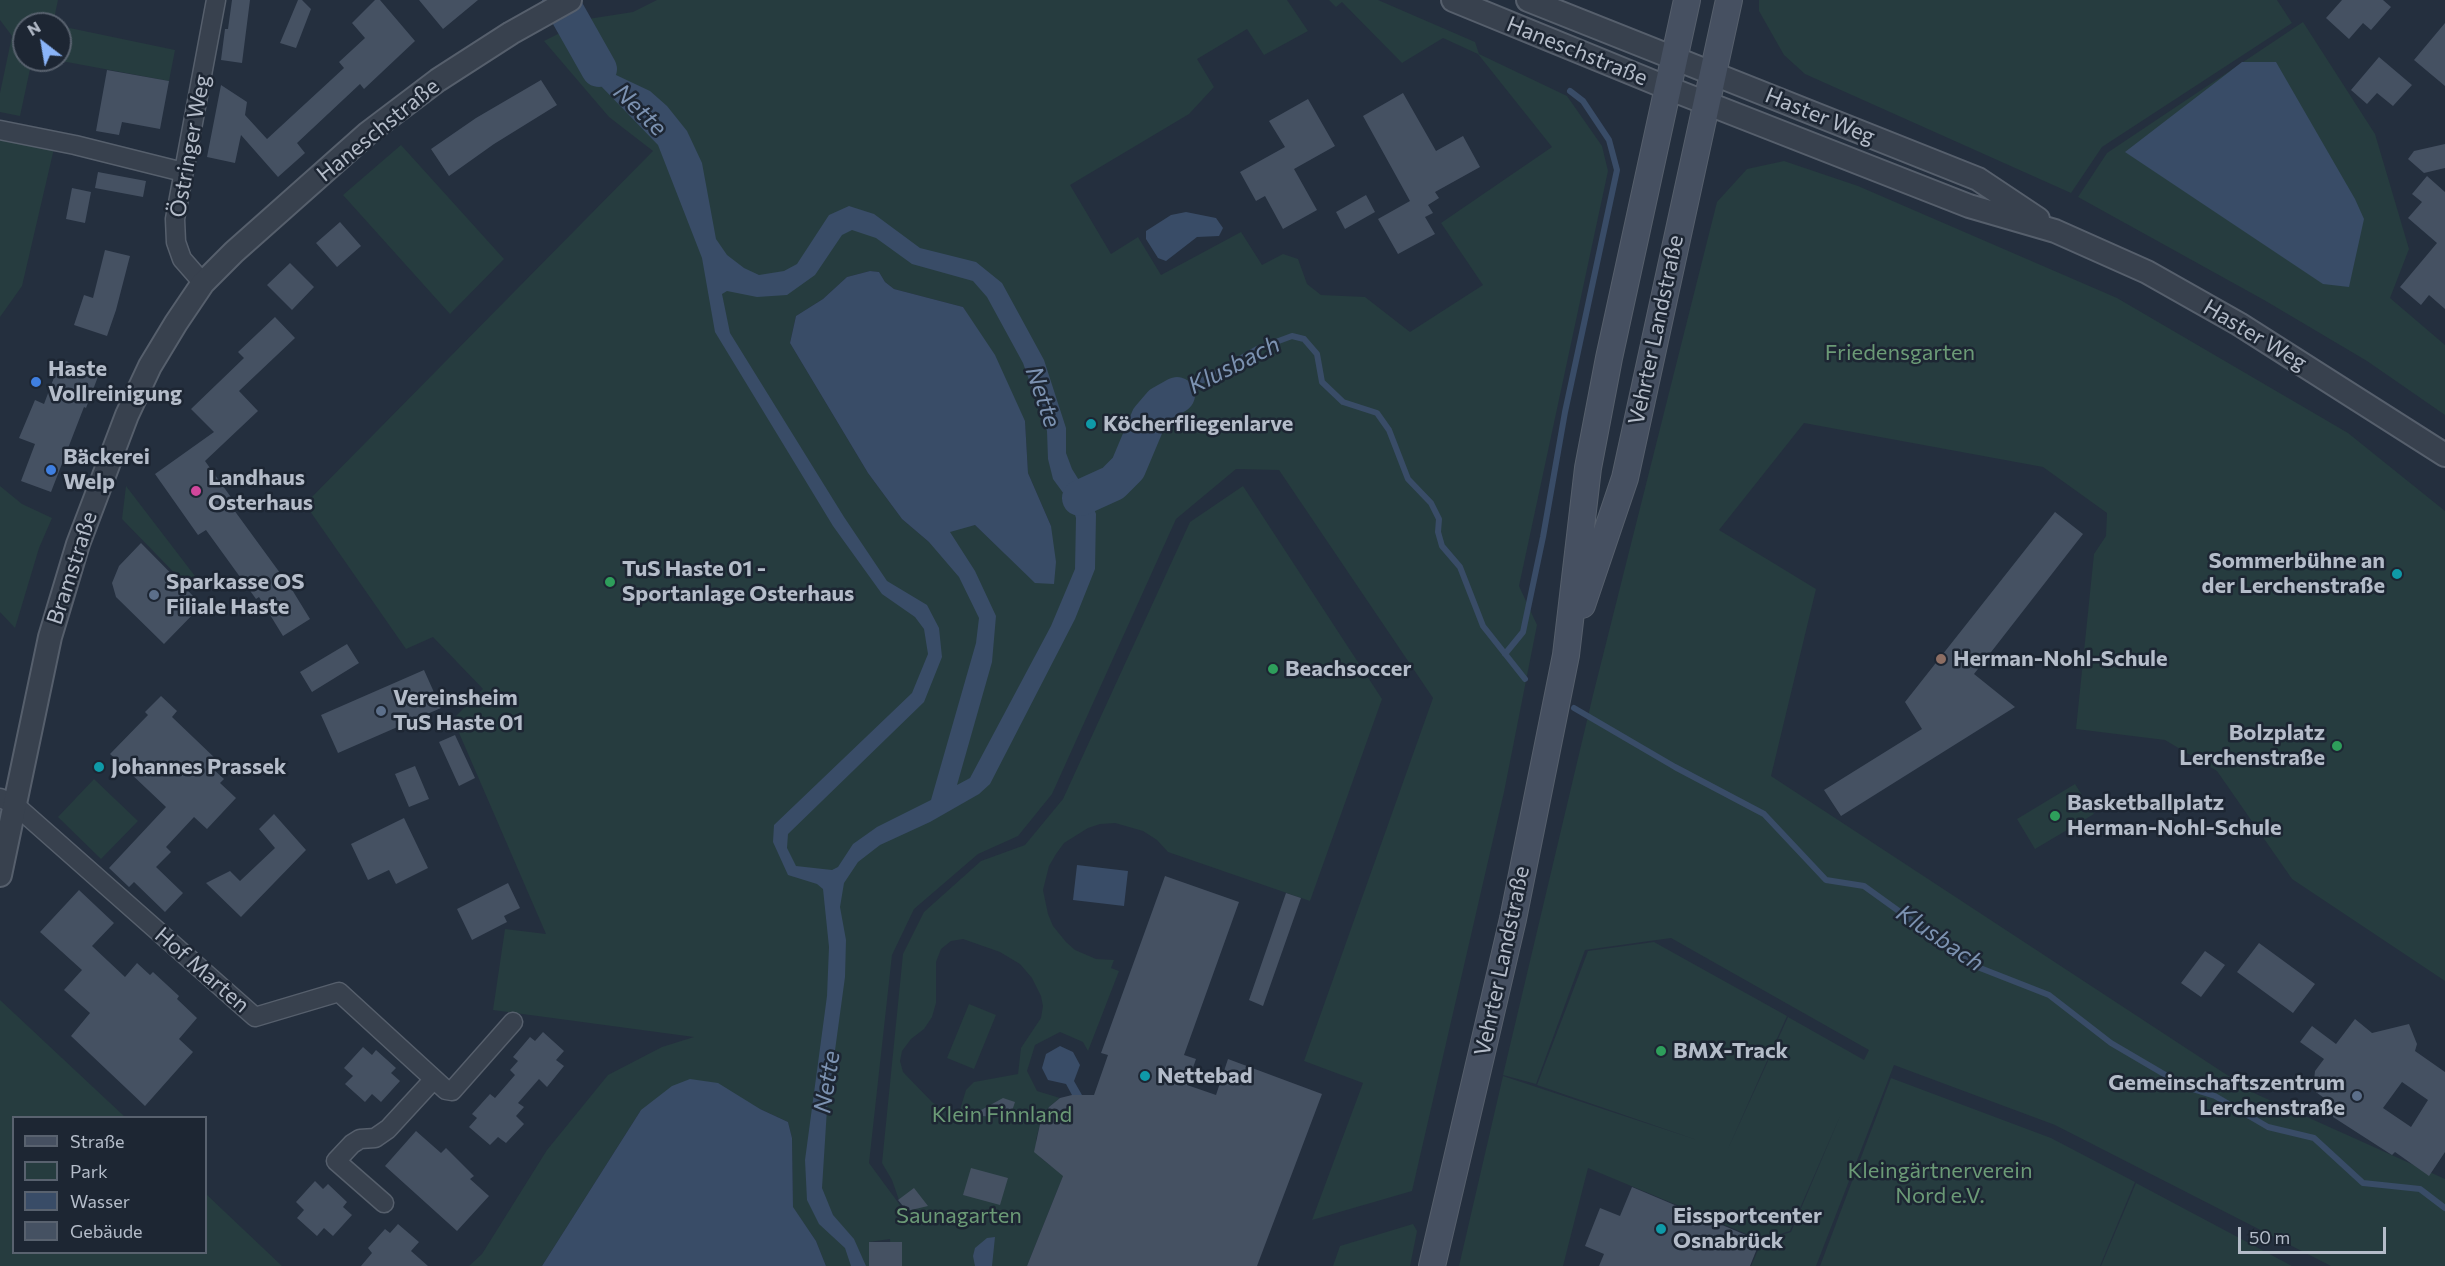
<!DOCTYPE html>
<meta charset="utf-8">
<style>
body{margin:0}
#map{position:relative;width:2445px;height:1266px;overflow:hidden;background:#242f3e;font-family:Commissioner,sans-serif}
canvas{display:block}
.legend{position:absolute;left:12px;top:1116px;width:195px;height:138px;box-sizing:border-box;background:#1d2633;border:2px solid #59626f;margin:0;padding:8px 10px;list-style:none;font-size:18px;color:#b4bcc9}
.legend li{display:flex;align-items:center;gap:12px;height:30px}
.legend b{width:30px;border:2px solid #59626f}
.north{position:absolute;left:12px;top:12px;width:60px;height:60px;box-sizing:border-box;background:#1d2633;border:2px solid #59626f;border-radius:50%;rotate:329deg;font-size:16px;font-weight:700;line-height:24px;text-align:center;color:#b4bcc9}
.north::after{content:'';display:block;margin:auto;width:21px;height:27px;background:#8ab4f8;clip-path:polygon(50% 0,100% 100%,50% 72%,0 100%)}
.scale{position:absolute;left:2238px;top:1227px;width:148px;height:27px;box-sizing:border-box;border:3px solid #b4bcc9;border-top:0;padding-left:8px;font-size:18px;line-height:21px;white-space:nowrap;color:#b4bcc9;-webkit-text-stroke:4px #1d2633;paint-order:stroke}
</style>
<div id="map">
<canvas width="2445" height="1266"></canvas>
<ul class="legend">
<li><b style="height:8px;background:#465061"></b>Straße</li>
<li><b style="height:16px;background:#263c3f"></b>Park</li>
<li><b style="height:16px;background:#394c67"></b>Wasser</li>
<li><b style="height:16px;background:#455162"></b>Gebäude</li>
</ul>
<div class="north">N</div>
<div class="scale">50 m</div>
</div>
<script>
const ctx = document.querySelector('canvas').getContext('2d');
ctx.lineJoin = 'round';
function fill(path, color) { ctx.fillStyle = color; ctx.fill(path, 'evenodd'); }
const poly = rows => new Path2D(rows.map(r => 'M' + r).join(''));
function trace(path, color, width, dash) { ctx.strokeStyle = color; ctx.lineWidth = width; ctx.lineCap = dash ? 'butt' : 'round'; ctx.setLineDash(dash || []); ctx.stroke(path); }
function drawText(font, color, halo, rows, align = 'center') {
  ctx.font = font + ' Commissioner,sans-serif'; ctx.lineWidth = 5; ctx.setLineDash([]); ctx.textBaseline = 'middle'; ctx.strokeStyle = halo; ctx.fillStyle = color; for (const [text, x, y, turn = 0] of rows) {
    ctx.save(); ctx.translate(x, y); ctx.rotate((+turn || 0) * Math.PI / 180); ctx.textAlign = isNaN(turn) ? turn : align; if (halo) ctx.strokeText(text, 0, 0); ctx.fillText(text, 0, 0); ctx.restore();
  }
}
fill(poly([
 [0,0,58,0,53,24,24,24,24,60,32,60,20,116,0,112,0,93,12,36,0,20],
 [657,0,1287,0,1308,31,1264,55,1247,29,1197,59,1214,87,1189,114,1070,185,1111,254,1138,237,1161,275,1241,232,1262,265,1283,254,1298,259,1307,284,1321,295,1365,297,1410,332,1483,285,1441,223,1552,147,1478,54,1443,38,1402,63,1342,2,1336,7,1329,0,1378,0,1475,42,1479,54,1567,96,1602,146,1608,171,1519,586,1537,625,1504,792,1412,1191,1312,1220,1363,1083,1304,1061,1433,698,1279,470,1236,469,1176,519,1052,794,1018,836,978,854,914,909,892,955,869,1163,908,1216,908,1212,899,1200,892,1180,882,1163,903,954,924,912,981,861,1025,845,1063,799,1190,522,1243,486,1382,699,1310,901,1168,852,1157,840,1143,831,1115,823,1100,824,1088,828,1064,843,1056,854,1049,866,1043,890,1048,914,1053,926,1066,942,1075,950,1096,959,1114,960,1111,968,1119,971,1088,1051,1083,1042,1060,1032,1035,1045,1027,1071,1037,1091,1060,1098,1049,1107,1040,1124,1036,1140,1041,1158,1051,1166,1067,1166,1027,1266,891,1266,890,1239,869,1242,869,1266,826,1266,816,1241,793,1208,792,1138,788,1122,760,1109,641,1110,542,1266,469,1266,482,1254,547,1150,608,1075,662,1047,694,1037,493,1010,505,929,546,934,453,719,483,689,433,637,406,649,305,504,653,151,609,117,544,41,588,19,633,12],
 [870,271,879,272,885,282,894,289,963,307,1025,421,1028,473,1051,526,1035,582,975,525,957,528,929,542,902,519,868,473,790,343,796,316,823,299,847,277],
 [963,939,1000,952,1020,964,1032,978,1041,996,1043,1006,1041,1018,1021,1048,1018,1074,974,1082,966,1090,959,1113,944,1110,932,1102,903,1072,900,1061,902,1051,911,1039,924,1029,932,1017,936,1003,936,962,941,949,951,941],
 [1759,0,2277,0,2292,23,2102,147,2071,193,1805,74,1784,55,1759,11],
 [2303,22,2375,134,2409,249,2390,298,2445,345,2445,415,2367,361,2264,300,2078,197,2107,153],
 [60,26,175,50,169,81,56,60,60,60],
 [0,130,56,140,22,286,0,317],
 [401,145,504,259,450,314,343,195],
 [1784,161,1858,186,2117,298,2348,433,2445,511,2445,981,2292,879,2217,771,2165,740,2076,729,2094,554,2106,536,2107,513,2043,467,1804,423,1719,530,1816,589,1771,776,2256,1094,2445,1179,2445,1266,2331,1266,2055,1125,1894,1065,1816,1266,1751,1266,1762,1241,1791,1232,1841,1114,1790,1231,1761,1240,1588,1168,1563,1266,1459,1266,1503,1076,1697,1140,1537,1085,1588,951,1654,942,1787,1016,1727,1151,1788,1017,1864,1060,1869,1050,1671,938,1585,950,1536,1084,1503,1075,1593,695,1717,202,1747,169],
 [0,486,22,504,52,518,39,548,15,628,0,612],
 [126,486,198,580,190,589,122,519],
 [94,779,138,821,101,859,58,817],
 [2075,784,2094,814,2035,849,2017,819],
 [0,1000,125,1117,14,1118,14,1252,206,1252,206,1194,282,1266,0,1266],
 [969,1004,996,1015,974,1069,947,1058],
 [1891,1078,2051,1138,2135,1182,2100,1266,1820,1266],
 [2136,1183,2292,1266,2101,1266],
 [1413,1224,1417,1231,1410,1266,1333,1266,1340,1246]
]), '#263c3f');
fill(poly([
 [583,21,607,64,616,75,650,91,667,106,687,131,702,163,716,239,727,255,744,268,759,275,784,271,797,264,829,215,849,206,874,214,920,248,976,262,1002,283,1044,360,1066,428,1066,453,1072,469,1090,498,1096,514,1095,569,1075,619,990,784,979,794,930,822,880,845,858,862,844,883,840,907,846,940,845,977,827,1109,822,1188,833,1215,854,1239,866,1266,851,1266,845,1248,819,1224,807,1200,805,1160,827,996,829,947,823,889,817,884,788,875,773,842,774,825,912,693,928,654,924,629,915,617,882,594,833,526,715,332,702,258,658,145,600,85,566,30],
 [852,230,876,238,912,264,973,281,987,297,1023,363,1047,431,1048,459,1053,479,1072,505,1076,518,1075,569,1051,626,970,778,957,785,992,662,996,616,975,571,950,532,975,525,1035,583,1054,584,1056,562,1051,526,1028,473,1025,421,995,355,963,307,894,289,885,282,879,272,870,271,847,277,823,299,796,316,790,343,868,473,902,519,929,542,959,577,979,618,976,643,931,800,877,827,853,844,838,867,832,870,796,866,787,848,788,834,924,702,942,657,939,628,927,605,887,581,844,517,730,333,722,294,727,291,757,297,787,295,815,275,842,235],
 [2242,62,2276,62,2355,199,2364,219,2349,287,2323,284,2125,152],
 [1186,212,1216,218,1223,228,1219,236,1197,237,1166,261,1158,258,1146,239,1146,231,1171,215],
 [1077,865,1128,871,1124,906,1073,900],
 [1060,1046,1073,1052,1080,1065,1074,1081,1082,1095,1072,1095,1066,1084,1048,1080,1042,1068,1046,1054],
 [690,1079,718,1083,760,1109,788,1122,792,1138,793,1207,816,1241,826,1266,542,1266,641,1110,672,1086],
 [995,1237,992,1266,975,1266,973,1256,975,1248,987,1238]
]), '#394c67');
trace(poly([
 [1177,395,1257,349,1292,336,1304,339,1317,354,1322,382,1343,402,1377,413,1389,430,1408,479,1431,503,1439,519,1438,532,1442,546,1460,567,1483,626,1525,679],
 [1505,654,1523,632,1543,537,1565,412,1617,170,1609,140,1583,101,1570,91],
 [1574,708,1675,767,1764,814,1826,880,1864,886,1975,966,2049,995,2111,1043,2186,1087,2215,1096,2268,1127,2314,1138,2363,1183,2420,1189,2445,1208]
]), '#394c67', 6);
trace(poly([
 [560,0,599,69],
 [1080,498,1113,483,1128,468,1149,418,1161,404,1177,395]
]), '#394c67', 36);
fill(poly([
 [232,0,250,0,242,63,221,60,225,29,228,29],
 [298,0,302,0,311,9,296,48,280,43],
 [375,0,380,0,415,41,364,89,360,84,297,143,305,153,278,177,241,135,235,163,207,157,221,85,247,102,245,115,267,139,344,68,339,62,365,38,352,23],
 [419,0,478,0,443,29],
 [2342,0,2383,0,2391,7,2371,30,2363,23,2349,39,2326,18],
 [2445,23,2445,86,2414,60],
 [2379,57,2412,85,2393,106,2377,93,2367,104,2351,90],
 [107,70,169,81,160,129,122,122,119,135,96,131],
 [541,80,557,105,494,144,449,176,431,149,476,118],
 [1403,93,1436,151,1463,136,1480,167,1435,192,1439,198,1428,205,1433,213,1425,217,1435,234,1398,254,1378,219,1410,201,1363,116],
 [1308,99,1335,146,1294,169,1317,210,1283,229,1265,196,1256,201,1240,172,1285,147,1269,121],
 [2445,144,2445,168,2424,173,2408,159,2414,151],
 [98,172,146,181,143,197,95,188],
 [2427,176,2445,192,2445,309,2429,295,2421,305,2400,287,2437,243,2408,218,2422,202,2412,194],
 [72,188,91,192,85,223,66,219],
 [1366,195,1375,212,1345,229,1336,212],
 [340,222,361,246,337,267,316,243],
 [105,250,130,256,116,310,107,336,74,325,84,295,93,298],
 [290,263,314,287,292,310,267,285],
 [275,317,295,338,239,391,258,411,205,461,238,507,234,510,291,588,310,619,283,636,259,597,256,599,206,530,198,535,155,474,214,432,191,409,244,358,238,352],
 [61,359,99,374,86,408,84,407,51,492,21,481,35,444,19,438,35,400,44,404],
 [2055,512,2083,534,1974,674,2015,707,1841,816,1824,790,1922,729,1905,702],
 [141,543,202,605,164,644,116,597,112,583,119,566],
 [347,644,359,663,312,692,300,672],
 [424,670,441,708,338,753,321,715],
 [161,696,177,711,172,717,217,760,211,767,224,779,220,783,236,798,207,829,194,817,166,847,171,852,156,867,183,893,165,912,134,882,129,887,109,868,166,807,110,754,148,715,145,712],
 [455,735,475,778,459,786,439,742],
 [415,766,429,799,409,807,395,774],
 [274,814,306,850,241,917,206,883,230,871,240,881,275,848,259,829],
 [404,818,428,868,396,884,389,870,368,880,351,844],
 [1165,876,1239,902,1184,1055,1196,1059,1187,1085,1216,1095,1228,1059,1322,1094,1257,1266,1027,1266,1063,1176,1034,1152,1040,1124,1049,1107,1060,1098,1072,1095,1094,1095,1108,1055,1101,1053],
 [508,883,520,908,504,916,507,922,472,940,457,909],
 [79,890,114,923,92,946,125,977,137,963,150,975,153,972,179,996,177,999,197,1018,179,1039,193,1052,145,1106,71,1036,90,1013,64,990,82,970,40,932],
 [1286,893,1301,898,1263,1006,1249,1000],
 [2259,943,2315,984,2293,1013,2237,972],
 [2205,951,2225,965,2201,997,2181,983],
 [2355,1019,2372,1033,2409,1024,2417,1044,2415,1051,2445,1072,2445,1152,2429,1176,2395,1152,2392,1155,2333,1117,2334,1105,2313,1090,2315,1071,2324,1059,2300,1042,2312,1026,2336,1044],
 [2402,1082,2428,1100,2411,1127,2383,1108],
 [543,1032,564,1051,556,1060,564,1066,547,1087,539,1079,518,1103,524,1107,516,1116,524,1124,506,1143,498,1137,490,1145,469,1127,477,1118,472,1114,490,1094,495,1098,515,1075,510,1070,518,1061,513,1057,530,1037,535,1041],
 [363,1047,372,1055,376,1050,396,1068,391,1073,400,1081,381,1102,372,1094,365,1102,345,1084,353,1076,344,1068],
 [1003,1098,1015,1102,1011,1114,1004,1118,972,1115],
 [416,1131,441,1153,446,1148,474,1176,470,1179,489,1196,457,1231,385,1166],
 [971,1168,1008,1178,1000,1205,963,1195],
 [315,1181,323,1189,328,1184,347,1202,343,1207,352,1215,333,1236,324,1228,317,1236,297,1218,304,1210,296,1202],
 [1632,1187,1760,1241,1750,1266,1599,1266,1604,1254,1585,1246,1600,1208,1620,1216],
 [914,1188,928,1206,907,1211,898,1200],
 [398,1224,419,1242,411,1251,428,1266,361,1266,372,1253,368,1248,385,1229,390,1233],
 [869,1242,902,1242,902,1266,869,1266]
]), '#455162');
const minor = poly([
 [0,130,75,145,183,172],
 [203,283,182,259,176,242,175,219,216,0],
 [0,798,14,804,255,1017,339,992,434,1079,388,1129,375,1138,360,1139,352,1144,336,1161,384,1203],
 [434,1079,446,1090,452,1091,513,1022]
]);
const tertiary = poly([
 [1453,0,1668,88,1969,206,2055,231,2147,272,2239,324,2445,455],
 [1528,0,1978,179,2038,219],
 [0,875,50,637,78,544,127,415,150,366,176,323,203,283,234,252,368,133,438,80,511,33,570,0]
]);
const secondary = poly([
 [1582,605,1625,478,1729,0],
 [1432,1266,1513,919,1566,655,1588,468,1609,358,1687,0]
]);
trace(minor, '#565f6c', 21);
trace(tertiary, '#565f6c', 26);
trace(secondary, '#565f6c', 28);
trace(minor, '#38414e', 18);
trace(tertiary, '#38414e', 22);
trace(secondary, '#465061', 26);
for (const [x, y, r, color] of [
 [36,382,6,"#3f7fe0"],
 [1091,424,6,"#0f9aa8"],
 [51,470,6,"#3f7fe0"],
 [196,491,6,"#d1479c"],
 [2397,574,6,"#0f9aa8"],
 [610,582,6,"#2e9e5b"],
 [154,595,6,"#5c6f8a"],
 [1941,659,6,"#8d6e63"],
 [1273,669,6,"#2e9e5b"],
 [381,711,6,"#5c6f8a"],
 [2337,746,6,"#2e9e5b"],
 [99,767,6,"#0f9aa8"],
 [2055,816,6,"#2e9e5b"],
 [1661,1051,6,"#2e9e5b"],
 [1145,1076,6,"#0f9aa8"],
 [2357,1096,6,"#5c6f8a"],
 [1661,1229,6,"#0f9aa8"]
]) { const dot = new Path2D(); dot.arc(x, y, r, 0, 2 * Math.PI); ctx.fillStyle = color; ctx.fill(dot); trace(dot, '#1d2633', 2); }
drawText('22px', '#b4bcc9', '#1d2633', [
 ["Haneschstraße",1577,51,22],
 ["Haster Weg",1820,116,22],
 ["Haneschstraße",378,130,-39],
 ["Östringer Weg",190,146,-80],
 ["Vehrter Landstraße",1656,330,-78],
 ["Haster Weg",2255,335,31],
 ["Bramstraße",72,568,-72],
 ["Vehrter Landstraße",1502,961,-78],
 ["Hof Marten",202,970,41]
]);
drawText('22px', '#6b9a76', '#1d2633', [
 ["Friedensgarten",1900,353],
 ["Klein Finnland",1002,1115],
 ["Kleingärtnerverein",1940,1171],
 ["Nord e.V.",1940,1196],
 ["Saunagarten",959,1216]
]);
drawText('bold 22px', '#b4bcc9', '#1d2633', [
 ["Haste",48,369],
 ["Vollreinigung",48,394],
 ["Köcherfliegenlarve",1103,424],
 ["Bäckerei",63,457],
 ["Welp",63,482],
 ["Landhaus",208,478],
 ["Osterhaus",208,503],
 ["Sommerbühne an",2385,561,"right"],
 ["der Lerchenstraße",2385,586,"right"],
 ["TuS Haste 01 -",622,569],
 ["Sportanlage Osterhaus",622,594],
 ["Sparkasse OS",166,582],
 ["Filiale Haste",166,607],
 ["Herman-Nohl-Schule",1953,659],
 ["Beachsoccer",1285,669],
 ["Vereinsheim",393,698],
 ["TuS Haste 01",393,723],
 ["Bolzplatz",2325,733,"right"],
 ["Lerchenstraße",2325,758,"right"],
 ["Johannes Prassek",111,767],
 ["Basketballplatz",2067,803],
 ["Herman-Nohl-Schule",2067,828],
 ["BMX-Track",1673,1051],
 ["Nettebad",1157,1076],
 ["Gemeinschaftszentrum",2345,1083,"right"],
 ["Lerchenstraße",2345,1108,"right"],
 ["Eissportcenter",1673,1216],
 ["Osnabrück",1673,1241]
], 'left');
drawText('italic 24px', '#7c92b1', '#1d2633', [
 ["Nette",640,110,44],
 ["Klusbach",1234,365,-27],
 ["Nette",1043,397,71],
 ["Klusbach",1940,938,34],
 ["Nette",827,1082,-81]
]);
</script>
